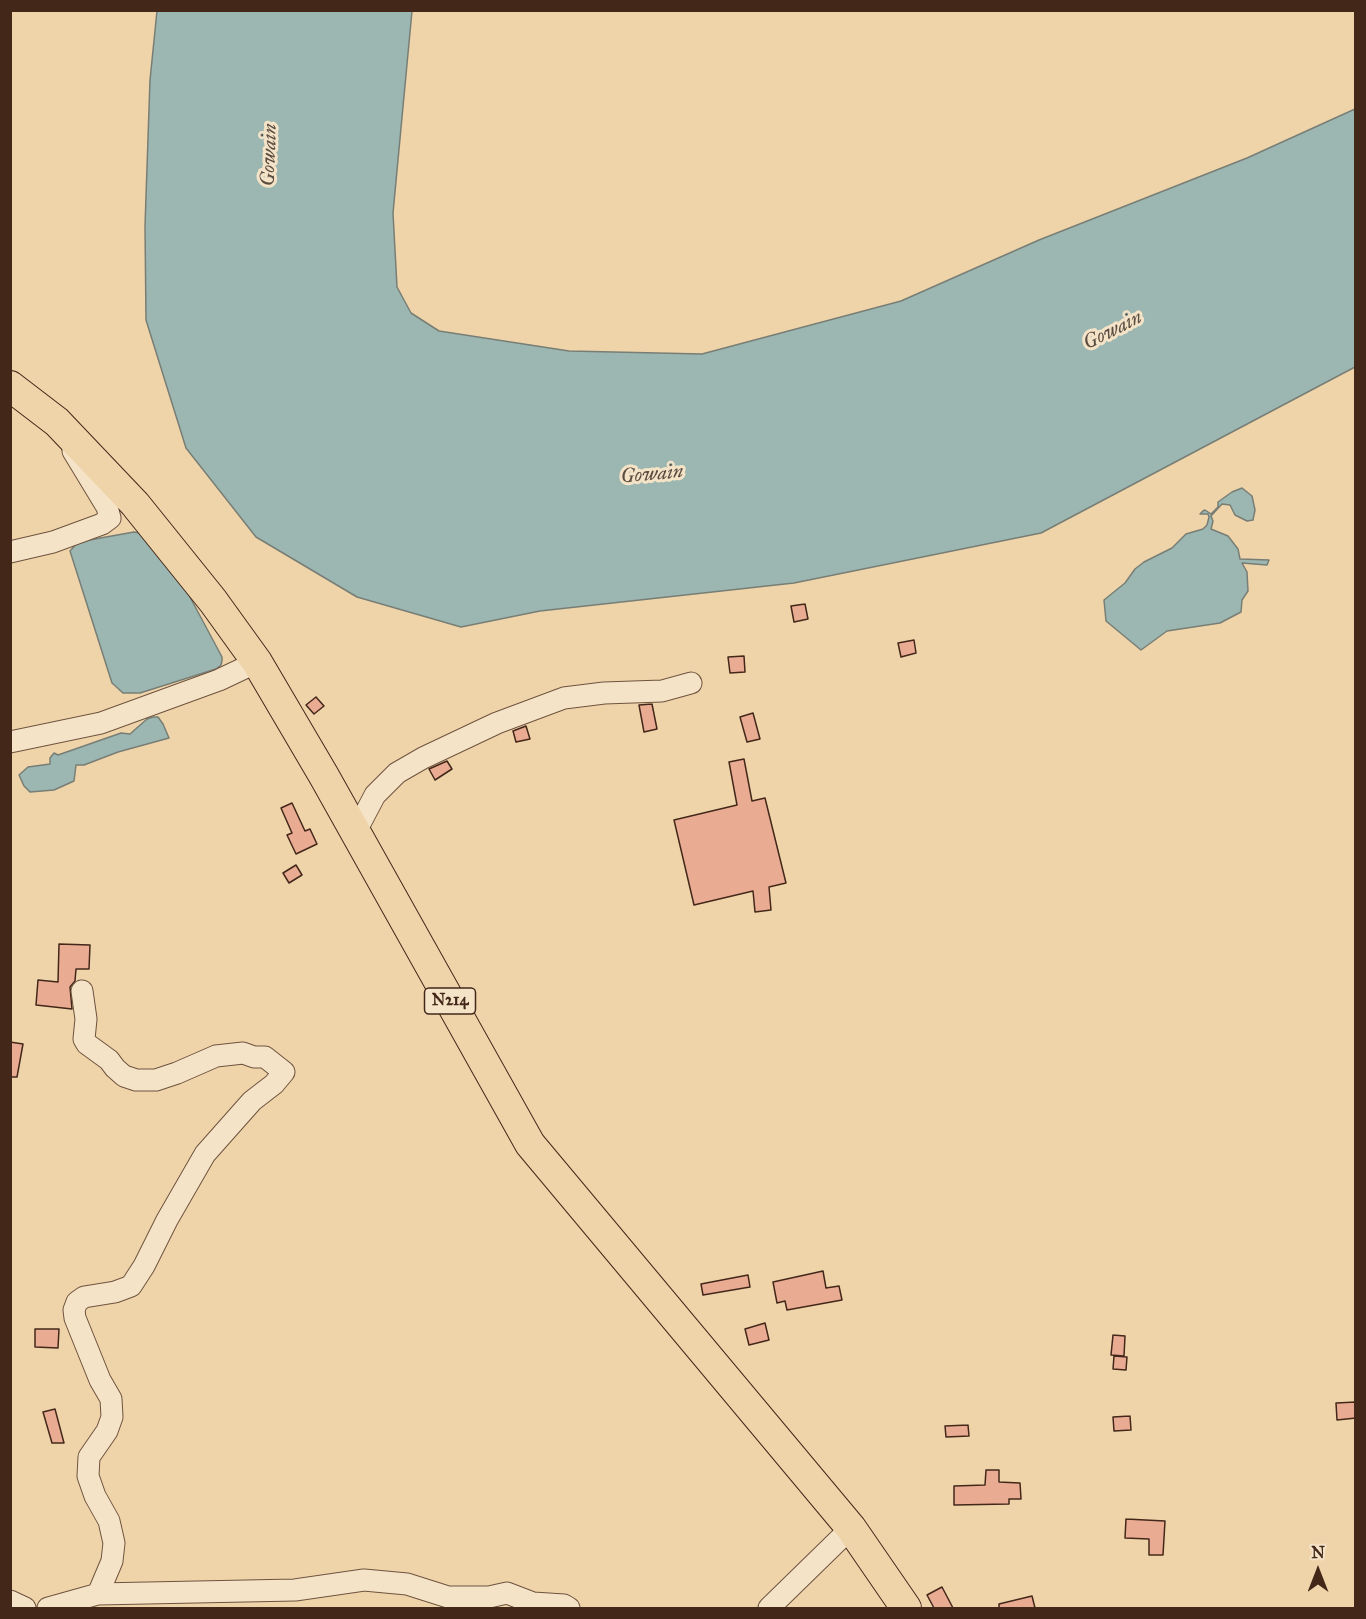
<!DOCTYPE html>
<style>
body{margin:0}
#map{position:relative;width:1366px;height:1619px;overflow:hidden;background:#efd4aa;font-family:"IM FELL Great Primer",serif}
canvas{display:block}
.frame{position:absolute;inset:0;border:12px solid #43281a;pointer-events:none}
.north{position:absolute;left:1288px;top:1541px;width:60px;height:60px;-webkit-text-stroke:4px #f5e3c8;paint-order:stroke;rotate:0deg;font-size:16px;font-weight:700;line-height:24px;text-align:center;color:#43281a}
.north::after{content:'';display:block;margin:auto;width:21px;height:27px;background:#43281a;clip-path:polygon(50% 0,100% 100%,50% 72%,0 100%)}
</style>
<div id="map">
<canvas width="1366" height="1619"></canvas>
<div class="frame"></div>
<div class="north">N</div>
</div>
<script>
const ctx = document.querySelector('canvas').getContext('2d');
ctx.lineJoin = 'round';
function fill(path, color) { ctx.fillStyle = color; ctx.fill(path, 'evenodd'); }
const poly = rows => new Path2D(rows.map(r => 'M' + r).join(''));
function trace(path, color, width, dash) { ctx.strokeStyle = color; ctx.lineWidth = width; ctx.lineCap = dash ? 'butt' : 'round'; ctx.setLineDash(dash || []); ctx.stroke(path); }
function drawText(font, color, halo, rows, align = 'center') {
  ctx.font = font + ' "IM FELL Great Primer",serif'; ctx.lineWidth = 6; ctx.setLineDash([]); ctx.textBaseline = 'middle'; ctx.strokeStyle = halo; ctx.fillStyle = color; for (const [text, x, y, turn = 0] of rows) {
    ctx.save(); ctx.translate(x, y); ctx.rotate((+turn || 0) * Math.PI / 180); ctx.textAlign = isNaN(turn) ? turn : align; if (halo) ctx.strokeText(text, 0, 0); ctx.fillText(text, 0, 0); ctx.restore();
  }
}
const water = poly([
 [157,11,412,11,393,213,397,287,411,313,439,331,569,351,702,354,901,301,1039,240,1247,158,1355,109,1355,367,1041,533,794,583,540,611,461,627,357,597,256,537,186,448,146,320,145,226,150,80,157,11],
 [1242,488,1252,496,1255,510,1253,520,1247,521,1235,515,1230,505,1222,504,1211,516,1213,521,1211,529,1228,536,1238,549,1240,559,1269,560,1267,565,1242,563,1247,572,1248,591,1242,600,1241,612,1220,623,1167,631,1141,650,1106,621,1104,600,1125,583,1135,569,1144,562,1172,548,1186,534,1203,529,1207,525,1209,517,1208,514,1200,514,1203,511,1205,510,1211,514,1218,507,1218,502,1232,492,1242,488],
 [134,532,146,534,167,554,222,657,222,661,221,665,216,669,140,693,123,693,112,683,70,551,78,542,134,532],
 [153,717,158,717,163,724,169,738,118,752,84,765,76,765,74,781,54,790,30,792,24,786,19,775,28,767,50,764,50,758,54,753,58,755,121,733,130,734,147,719,153,717]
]);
fill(water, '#9cb7b1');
trace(water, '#787e75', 1.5);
const building = poly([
 [805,604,808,619,794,622,791,606,805,604],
 [914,640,916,653,901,657,898,643,914,640],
 [744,656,745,672,730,673,728,657,744,656],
 [316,697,324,706,314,714,306,705,316,697],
 [652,704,657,729,644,732,639,705,652,704],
 [753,713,760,739,747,742,740,717,753,713],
 [526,726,530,739,516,742,513,731,526,726],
 [744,759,752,801,765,798,786,883,769,887,771,910,755,912,753,891,694,905,674,820,737,805,729,762,744,759],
 [447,761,452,769,435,780,429,769,447,761],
 [292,803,305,831,310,829,317,844,296,854,287,835,292,833,281,808,292,803],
 [296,865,302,875,289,883,283,873,296,865],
 [59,944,90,945,89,969,76,969,75,981,70,987,72,1009,36,1005,38,980,58,982,59,944],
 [10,1042,23,1044,17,1077,10,1077,10,1042],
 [823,1271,826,1288,839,1286,842,1300,787,1310,785,1301,777,1303,773,1282,823,1271],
 [748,1275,750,1287,703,1295,701,1284,748,1275],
 [765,1323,769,1340,749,1345,745,1329,765,1323],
 [35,1329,59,1329,58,1348,35,1347,35,1329],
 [1113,1335,1125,1336,1124,1356,1111,1355,1113,1335],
 [1114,1356,1127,1357,1126,1370,1113,1369,1114,1356],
 [1356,1402,1356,1418,1337,1420,1336,1403,1356,1402],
 [55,1409,64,1443,52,1443,43,1412,55,1409],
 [1130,1416,1131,1430,1114,1431,1113,1417,1130,1416],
 [968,1425,969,1436,946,1437,945,1426,968,1425],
 [986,1470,999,1470,999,1482,1020,1483,1021,1499,1009,1499,1009,1504,954,1505,954,1486,985,1485,986,1470],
 [1126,1519,1165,1521,1163,1555,1149,1555,1149,1539,1125,1538,1126,1519],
 [942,1587,953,1608,934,1608,927,1595,942,1587],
 [1032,1596,1035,1608,999,1608,999,1604,1032,1596]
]);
fill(building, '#eaab93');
trace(building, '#43281a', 1.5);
const minor = poly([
 [10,552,53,542,102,524,110,518,107,507,73,451],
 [10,742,101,723,219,680,257,662],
 [355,833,375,795,397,773,423,758,497,723,564,698,604,693,662,691,691,683],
 [82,991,86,1019,84,1039,87,1044,109,1060,115,1068,124,1076,136,1080,156,1080,177,1073,216,1056,243,1053,254,1057,265,1057,284,1072,274,1084,252,1101,205,1154,167,1220,144,1266,131,1286,115,1292,84,1297,77,1302,74,1310,75,1318,100,1380,111,1399,112,1417,107,1431,89,1457,88,1476,95,1496,109,1521,114,1543,112,1561,98,1594],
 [10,1601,25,1608],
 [48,1608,98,1594,295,1590,364,1580,407,1584,448,1597,489,1597,507,1593,533,1603,564,1605,569,1608],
 [769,1608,851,1528]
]);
const highway = poly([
 [10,386,57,422,135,504,213,601,257,662,324,776,530,1144,851,1528,906,1608]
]);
trace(minor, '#6e533e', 23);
trace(highway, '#43281a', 32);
trace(minor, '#f5e3c8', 21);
trace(highway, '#efd4aa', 30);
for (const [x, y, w] of [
 [450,1001,51]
]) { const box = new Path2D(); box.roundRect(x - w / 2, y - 13, w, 26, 4.5); ctx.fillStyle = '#f5e3c8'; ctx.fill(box); trace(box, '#43281a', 1.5); }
drawText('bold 16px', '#43281a', null, [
 ["N214",450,1001]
]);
drawText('italic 20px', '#594c40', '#f5e3c8', [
 ["Gowain",270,155,-88],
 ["Gowain",1113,331,-27],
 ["Gowain",652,475,-5]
]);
</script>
